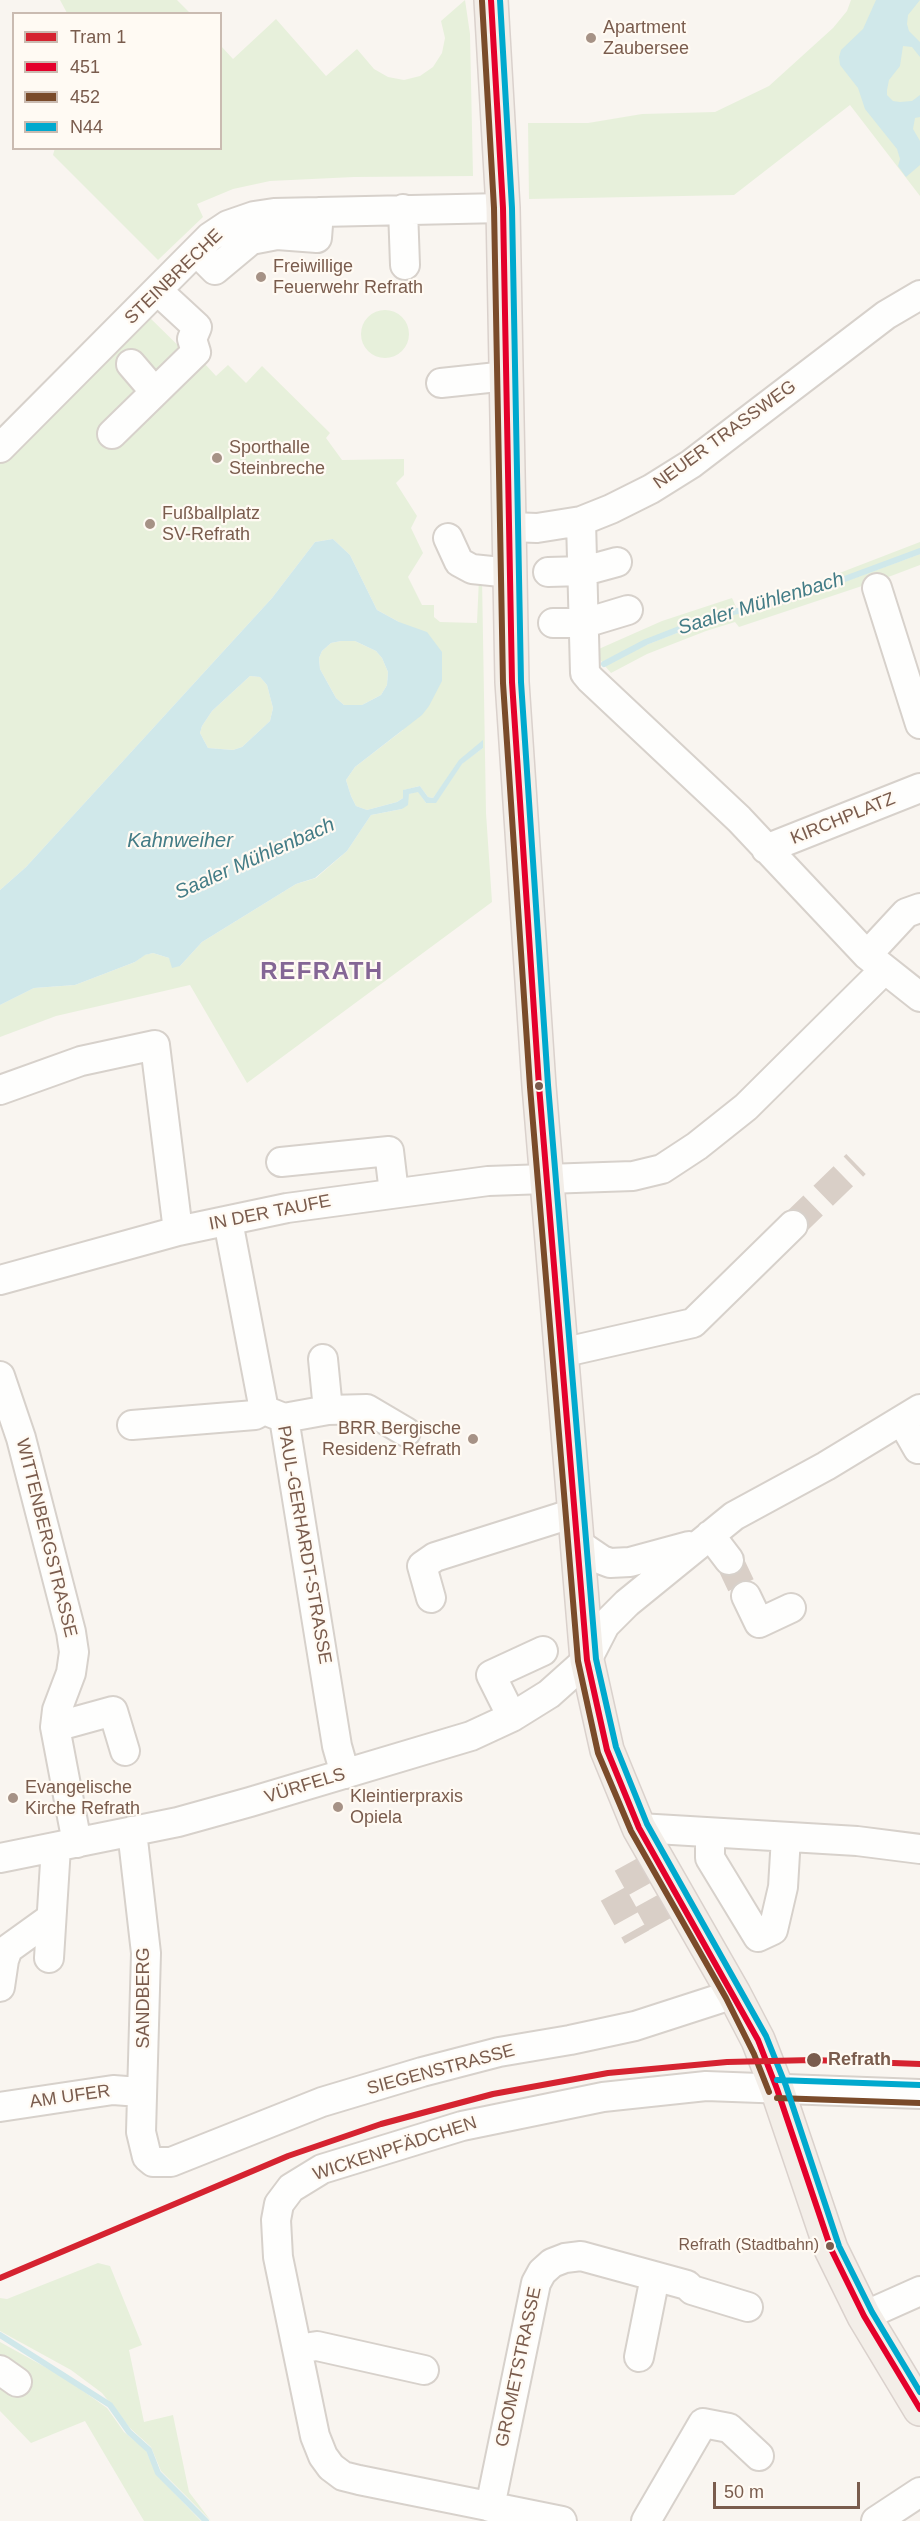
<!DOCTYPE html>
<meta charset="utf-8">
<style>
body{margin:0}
#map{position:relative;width:920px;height:2521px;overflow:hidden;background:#f9f5f0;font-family:Helvetica,sans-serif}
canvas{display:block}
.legend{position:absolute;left:12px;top:12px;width:210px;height:138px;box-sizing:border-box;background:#fffaf3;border:2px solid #cabbb1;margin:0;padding:8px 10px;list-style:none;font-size:18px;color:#7a5c4d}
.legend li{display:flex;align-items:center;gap:12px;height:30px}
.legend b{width:30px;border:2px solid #cabbb1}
.scale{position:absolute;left:713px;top:2482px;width:147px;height:27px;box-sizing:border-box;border:3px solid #7a5c4d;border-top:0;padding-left:8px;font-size:18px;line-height:21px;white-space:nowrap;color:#7a5c4d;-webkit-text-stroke:4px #fffaf3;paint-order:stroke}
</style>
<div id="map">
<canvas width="920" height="2521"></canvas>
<ul class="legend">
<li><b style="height:8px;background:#d52330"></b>Tram 1</li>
<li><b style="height:8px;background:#e4002b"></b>451</li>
<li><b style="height:8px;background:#7a4b2a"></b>452</li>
<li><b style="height:8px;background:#00a9ce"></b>N44</li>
</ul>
<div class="scale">50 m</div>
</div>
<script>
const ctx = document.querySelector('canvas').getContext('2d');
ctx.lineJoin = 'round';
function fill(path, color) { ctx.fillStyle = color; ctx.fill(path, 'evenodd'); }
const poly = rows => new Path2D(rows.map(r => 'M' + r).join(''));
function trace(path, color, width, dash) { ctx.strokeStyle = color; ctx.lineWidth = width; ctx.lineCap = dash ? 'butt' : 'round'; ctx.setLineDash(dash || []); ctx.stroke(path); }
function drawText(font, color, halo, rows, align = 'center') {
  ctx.font = font + ' Helvetica,sans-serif'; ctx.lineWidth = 4.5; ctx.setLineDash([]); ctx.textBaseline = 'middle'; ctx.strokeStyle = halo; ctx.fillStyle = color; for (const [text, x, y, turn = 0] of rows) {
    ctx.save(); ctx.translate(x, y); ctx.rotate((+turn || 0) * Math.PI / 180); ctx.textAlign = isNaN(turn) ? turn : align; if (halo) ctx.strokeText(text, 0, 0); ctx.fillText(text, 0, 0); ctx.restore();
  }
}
fill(poly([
 [60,0,177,0,190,13,67,13],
 [465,0,470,34,473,176,354,177,270,181,233,189,197,204,203,217,158,260,53,155,55,148,220,148,221,46,233,59,276,19,326,76,357,49,374,69,388,77,404,80,420,76,433,67,442,53,445,38,441,21],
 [851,0,920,0,920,196,850,105,734,195,529,199,528,123,588,123,642,114,715,112,769,86,833,28,847,11],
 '361 334a24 24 0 1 1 48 0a24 24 0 1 1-48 0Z',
 [146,314,198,365,205,364,216,376,228,365,246,383,262,366,330,433,326,438,342,460,404,459,404,475,396,483,417,516,411,528,423,553,408,577,422,605,434,605,434,617,440,622,477,623,479,578,482,578,486,813,492,902,247,1083,190,985,56,1016,0,1037,0,1005,34,988,75,985,135,962,144,955,153,953,169,958,180,966,202,942,296,884,316,878,347,851,371,815,402,809,409,794,418,791,426,803,436,802,462,763,483,748,483,741,445,782,433,798,428,797,420,786,404,790,403,798,397,802,367,810,356,806,351,796,346,780,355,767,403,730,399,622,377,610,350,555,333,539,315,542,272,598,26,867,0,890,0,461],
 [920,542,920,549,822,586,772,601,812,588,811,584],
 [920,554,920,565,883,579,739,627,735,622,706,631,647,654,611,673,605,666,646,645,712,619,789,602],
 [732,598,737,609,710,615,645,640,602,662,592,652,662,621],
 [341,641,355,641,376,651,382,658,388,672,387,685,381,695,362,705,344,705,336,698,320,669,319,658,322,651,331,643],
 [250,676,260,677,267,685,273,708,270,721,242,747,233,750,208,748,200,733,202,726,212,711],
 [98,2263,110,2266,142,2345,129,2350,144,2422,173,2415,189,2492,211,2521,161,2471,151,2447,130,2428,102,2393,71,2370,0,2331,0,2298,7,2299],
 [0,2342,65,2378,107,2408,124,2432,146,2450,156,2474,201,2521,144,2521,85,2421,31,2443,0,2411]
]), '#e7f0db');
fill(poly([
 [876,0,920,0,908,15,907,24,909,31,920,42,920,57,912,47,903,46,900,66,889,80,887,90,887,95,893,101,900,102,912,101,920,95,920,117,915,118,913,129,920,141,920,165,906,177,898,166,900,159,897,149,865,109,858,88,840,65,839,57,841,50,863,29],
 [333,539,350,555,377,610,399,622,427,632,442,652,442,681,429,706,422,715,355,767,346,780,351,796,356,806,367,810,397,802,403,798,403,790,420,786,428,797,433,798,459,760,483,740,483,748,462,764,436,803,426,803,418,792,409,794,408,805,402,809,371,815,347,851,315,878,296,884,202,942,180,966,172,968,169,958,153,953,145,955,135,962,75,985,34,988,0,1005,0,890,26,867,272,598,315,542],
 [341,641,355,641,376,651,382,658,388,672,387,685,381,695,362,705,344,705,336,698,320,669,319,658,322,651,331,643],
 [250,676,260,677,267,685,273,708,270,721,242,747,233,750,208,748,200,733,202,726,212,711]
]), '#d0e8ea');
trace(poly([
 [604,664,646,642,710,617,788,600,920,551],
 [0,2335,110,2405,129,2432,149,2450,158,2473,206,2521]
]), '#d0e8ea', 6);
trace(poly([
 [793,1225,856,1164],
 [729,1560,746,1596],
 [627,1864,660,1924],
 [613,1894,637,1937]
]), '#d9cfc7', 28, [28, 14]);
const minor = poly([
 [403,209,405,265],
 [196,251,215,270,251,240,277,235,317,238,319,212],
 [131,364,155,392],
 [441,383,507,376],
 [112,434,196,352,192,339,197,327,158,291],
 [0,448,210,237,228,225,254,216,274,213,503,208],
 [581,521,585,673,590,679,739,819,867,955,920,997],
 [510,527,537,528,581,521,611,509,651,489,691,464,886,315,920,295],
 [448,538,459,562,472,569,511,573],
 [548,572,584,571,617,562],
 [877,588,920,724],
 [553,623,585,623,628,610],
 [766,849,920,788],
 [867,955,906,913,920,908],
 [0,1090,81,1061,155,1045,178,1231],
 [281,1162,389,1151,394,1193],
 [228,1221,264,1410,284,1418,337,1746,345,1774],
 [0,1280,178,1231,287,1208,488,1181,633,1176,662,1169,697,1146,746,1107,884,970],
 [561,1353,693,1323,793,1225],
 [0,1376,21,1438,71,1632,74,1652,71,1673,57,1710,55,1727,77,1843],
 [328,1410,367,1409,406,1432],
 [284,1418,328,1410,323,1359],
 [902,1421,918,1449],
 [132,1425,255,1415,264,1410],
 [710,1535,729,1560],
 [577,1543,602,1560,610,1563,630,1562,689,1546],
 [746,1596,759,1623,791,1608],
 [431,1598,422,1566,435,1557,574,1513],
 [512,1717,491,1675,543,1651],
 [55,1727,113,1711,125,1751],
 [639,1828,857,1841,920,1849],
 [132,1831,146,1953,141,2132,147,2157,153,2162,171,2162,322,2102,422,2072,499,2052,570,2040,635,2026,734,1994],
 [710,1833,710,1858,758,1937,773,1930,783,1887,786,1837],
 [0,1858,178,1822,250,1802,471,1736,512,1717,549,1694,587,1660,605,1625,627,1603,734,1516,826,1466,920,1409],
 [49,1958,56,1847],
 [0,1987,4,1960,8,1949,51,1918],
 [0,2107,113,2090,140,2092],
 [864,2316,920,2291],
 [297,2349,317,2346,424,2370],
 [639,2357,655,2277],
 [0,2370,17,2382],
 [490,2507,536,2283,542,2272,552,2263,565,2258,581,2256,687,2285,692,2290,748,2307],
 [562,2521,359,2480,343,2476,331,2467,323,2456,315,2436,278,2257,276,2220,279,2204,291,2188,322,2169,462,2126,603,2097,706,2086,920,2094],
 [646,2521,703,2423,729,2428,759,2456],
 [876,2521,920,2492]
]);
const major = poly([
 [491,0,503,208,512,682,539,1086,587,1660,607,1750,639,1828,734,1994,758,2040,777,2089,831,2249,864,2316,920,2409]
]);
trace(minor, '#d7d1cb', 32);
trace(major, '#dad1cc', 36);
trace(minor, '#fefefd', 28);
trace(major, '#f3eee8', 33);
trace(poly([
 [491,0,503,208,512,682,539,1086,587,1660,607,1750,639,1828,758,2040,777,2089,831,2249,864,2316,920,2409]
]), '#e4002b', 6);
trace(poly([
 [482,1,494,208,503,683,530,1087,578,1661,598,1753,631,1831,726,1998,754,2054,769,2092],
 [777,2098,920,2103]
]), '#7a4b2a', 6);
trace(poly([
 [500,0,512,208,521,682,548,1085,596,1659,616,1747,647,1824,766,2036,786,2086,839,2246,872,2312,920,2392],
 [777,2080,920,2085]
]), '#00a9ce', 6);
trace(poly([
 [0,2278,288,2156,381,2124,493,2094,608,2073,727,2062,813,2060,920,2064]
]), '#d52330', 6);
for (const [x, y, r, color] of [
 [591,38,6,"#a69286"],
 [261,277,6,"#a69286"],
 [217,458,6,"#a69286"],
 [150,524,6,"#a69286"],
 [539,1086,5,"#7a5c4d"],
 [473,1439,6,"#a69286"],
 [13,1798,6,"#a69286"],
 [338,1807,6,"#a69286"],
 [814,2060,8,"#7a5c4d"],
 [830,2246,5,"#7a5c4d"]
]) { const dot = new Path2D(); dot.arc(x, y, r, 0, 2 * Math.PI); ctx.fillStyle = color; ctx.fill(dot); trace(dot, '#fffaf3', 2); }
drawText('16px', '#7a5c4d', '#fffaf3', [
 ["Refrath (Stadtbahn)",819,2246]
], 'right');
drawText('18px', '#7a5c4d', '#fffaf3', [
 ["Apartment",603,28],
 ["Zaubersee",603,49],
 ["Freiwillige",273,267],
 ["Feuerwehr Refrath",273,288],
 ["Sporthalle",229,448],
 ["Steinbreche",229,469],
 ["Fußballplatz",162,514],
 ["SV-Refrath",162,535],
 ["BRR Bergische",461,1429,"right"],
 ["Residenz Refrath",461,1450,"right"],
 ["Evangelische",25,1788],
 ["Kirche Refrath",25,1809],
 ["Kleintierpraxis",350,1797],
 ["Opiela",350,1818]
], 'left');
drawText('18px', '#7a5c4d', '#fffaf3', [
 ["STEINBRECHE",174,277,-44],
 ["NEUER TRASSWEG",725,435,-36],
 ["KIRCHPLATZ",843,819,-22],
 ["IN DER TAUFE",270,1213,-11],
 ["WITTENBERGSTRASSE",46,1538,76],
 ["PAUL-GERHARDT-STRASSE",304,1545,80],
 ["VÜRFELS",305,1786,-17],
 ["SANDBERG",144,1998,-90],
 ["SIEGENSTRASSE",441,2070,-15],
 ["AM UFER",70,2097,-8],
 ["WICKENPFÄDCHEN",395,2149,-18],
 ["GROMETSTRASSE",519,2367,-78]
]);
drawText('bold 18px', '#7a5c4d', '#fffaf3', [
 ["Refrath",828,2060]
], 'left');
drawText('italic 20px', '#437c86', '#fffaf3', [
 ["Saaler Mühlenbach",761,604,-17],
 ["Kahnweiher",180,841],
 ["Saaler Mühlenbach",255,859,-24]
]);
ctx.letterSpacing = '1.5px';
drawText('bold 24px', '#846695', '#fffaf3', [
 ["REFRATH",322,972]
]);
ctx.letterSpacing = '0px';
</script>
